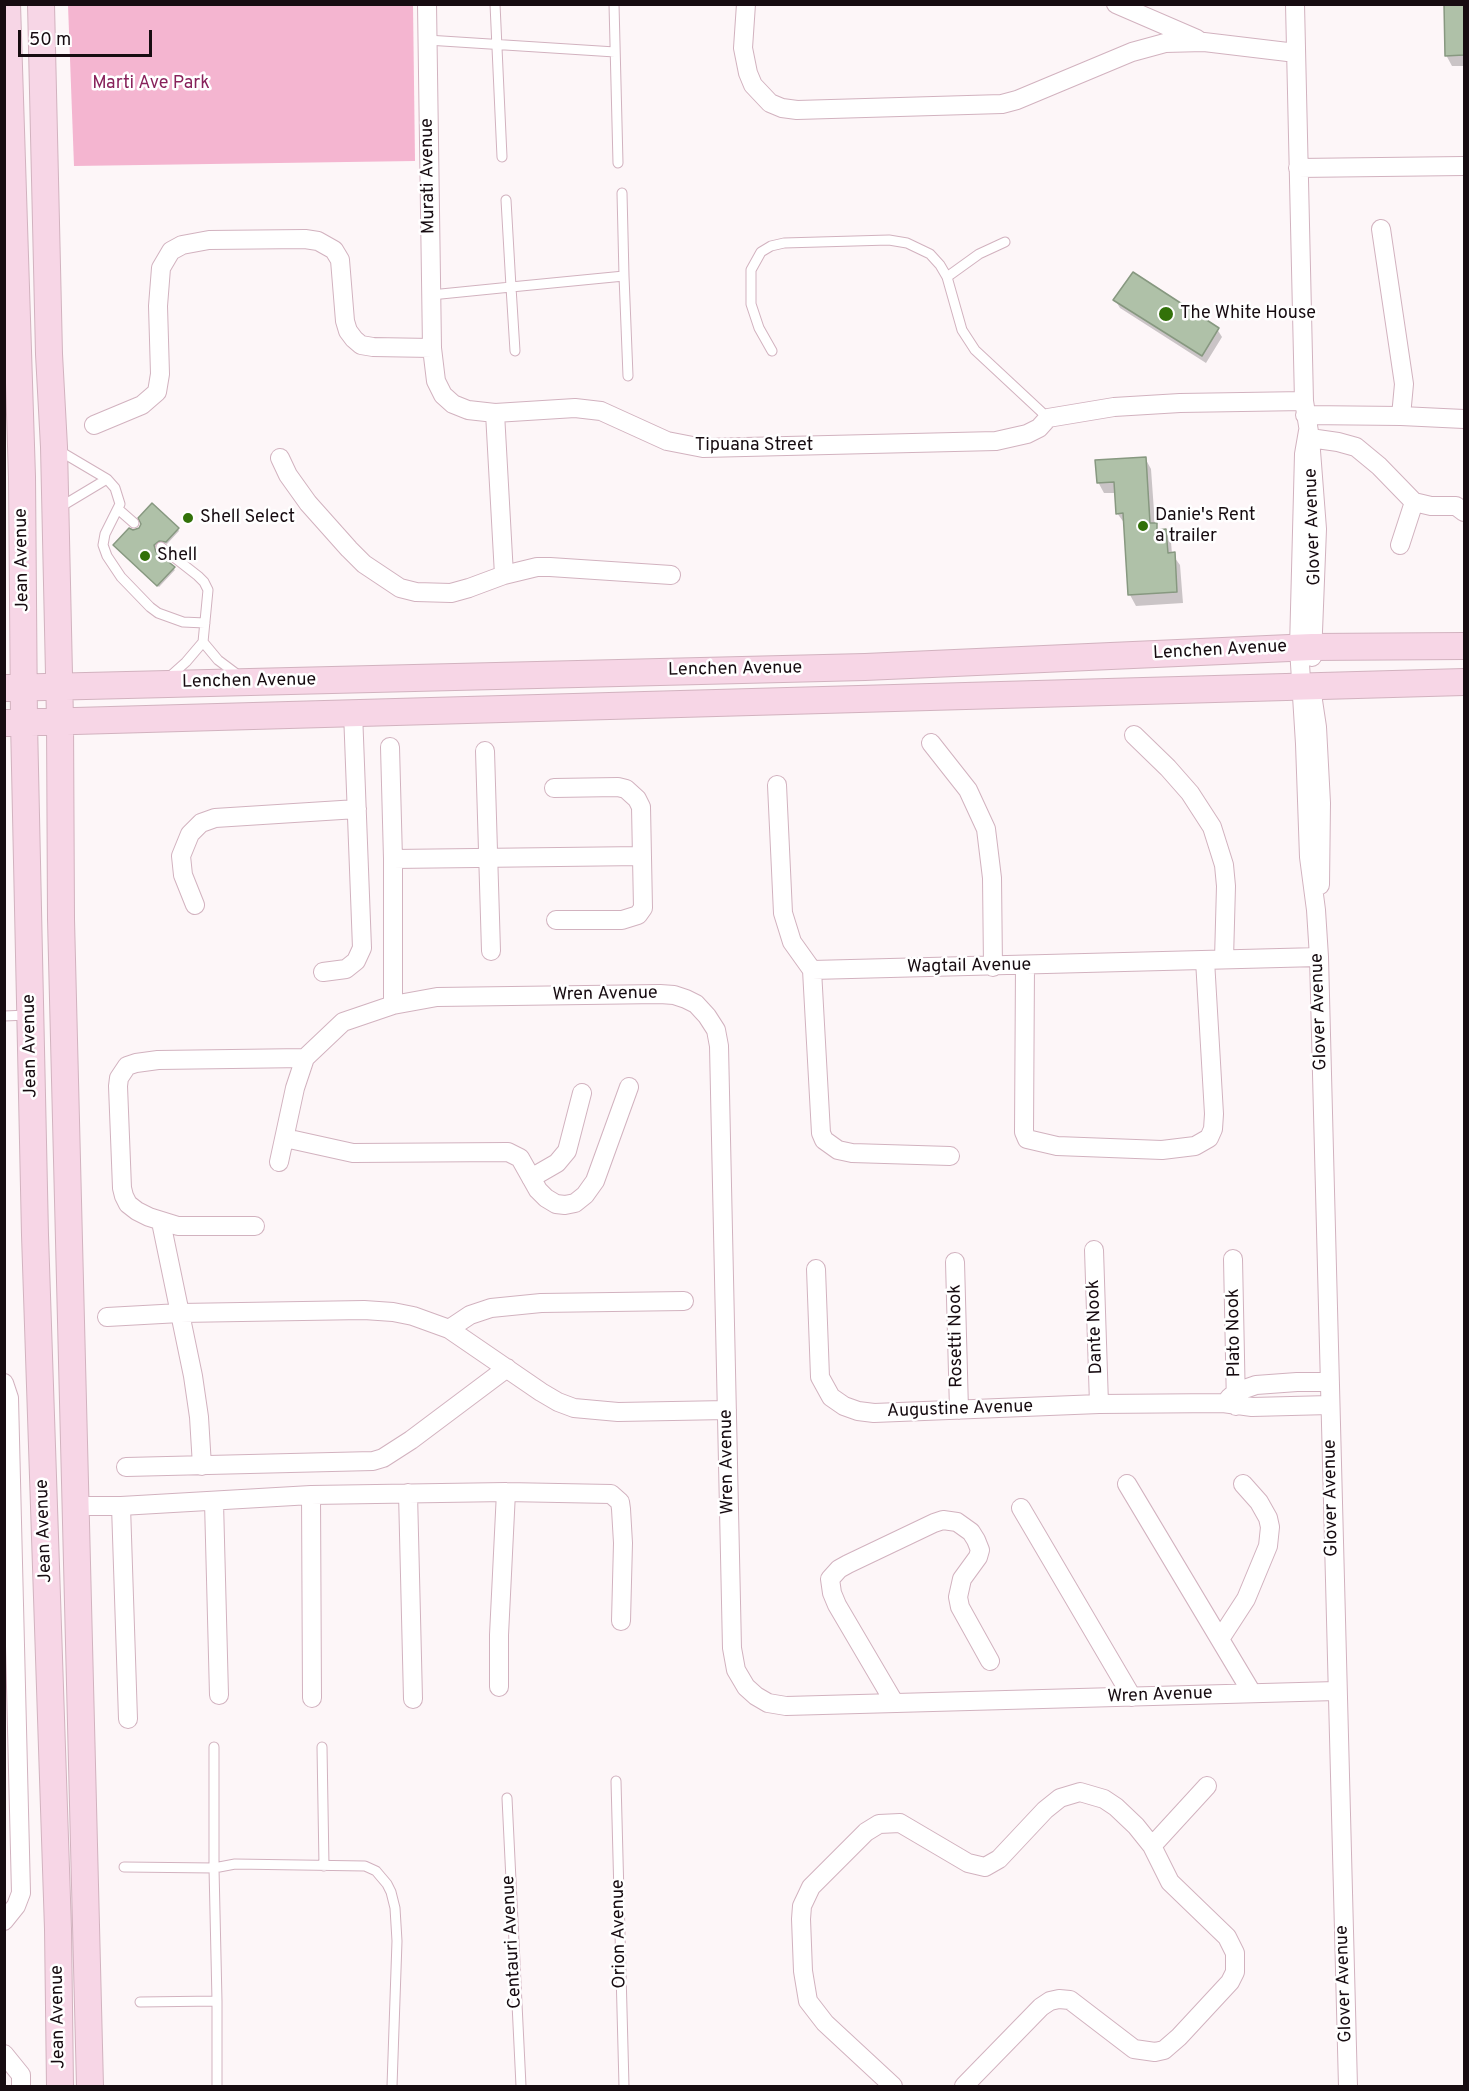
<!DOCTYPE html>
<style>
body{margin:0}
#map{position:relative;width:1469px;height:2091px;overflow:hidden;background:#fdf6f8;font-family:Overpass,sans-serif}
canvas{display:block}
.frame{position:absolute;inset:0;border:6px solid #170c11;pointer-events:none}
.scale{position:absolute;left:18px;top:30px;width:134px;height:27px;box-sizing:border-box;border:3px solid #170c11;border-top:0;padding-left:8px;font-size:18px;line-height:21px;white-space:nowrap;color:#170c11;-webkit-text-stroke:4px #fff;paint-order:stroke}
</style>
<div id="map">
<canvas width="1469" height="2091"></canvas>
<div class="frame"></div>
<div class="scale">50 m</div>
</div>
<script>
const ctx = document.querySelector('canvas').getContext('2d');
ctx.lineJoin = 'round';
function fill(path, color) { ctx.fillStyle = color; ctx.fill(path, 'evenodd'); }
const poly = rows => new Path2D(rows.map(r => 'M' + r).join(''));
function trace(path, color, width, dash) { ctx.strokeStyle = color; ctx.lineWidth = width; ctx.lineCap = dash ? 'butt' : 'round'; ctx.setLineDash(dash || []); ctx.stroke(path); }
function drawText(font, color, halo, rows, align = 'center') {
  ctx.font = font + ' Overpass,sans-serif'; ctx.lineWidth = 5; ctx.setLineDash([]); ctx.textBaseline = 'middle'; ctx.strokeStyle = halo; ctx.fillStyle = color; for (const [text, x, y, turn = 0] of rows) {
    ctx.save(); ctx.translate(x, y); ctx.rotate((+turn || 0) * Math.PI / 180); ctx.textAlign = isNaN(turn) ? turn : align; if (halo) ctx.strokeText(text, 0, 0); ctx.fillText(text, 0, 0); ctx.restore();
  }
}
fill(poly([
 [68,5,413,5,415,161,74,166]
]), '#f4b5d0');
fill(poly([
 [1445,4,1464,4,1464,66,1452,66,1446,55],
 [1115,300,1217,329,1222,337,1206,363,1120,308],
 [1145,458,1151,469,1155,525,1159,531,1165,531,1171,542,1172,554,1180,565,1183,603,1136,606,1130,595,1125,524,1117,513,1116,493,1104,493,1098,482],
 [178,529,179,531,167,544,160,542,155,548,156,554,175,570,159,587,116,547]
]), '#0003');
const building = poly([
 [1444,4,1464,4,1464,55,1445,56,1444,4],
 [1133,272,1219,328,1202,356,1113,300,1133,272],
 [1146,457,1150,523,1157,523,1157,530,1166,529,1168,553,1175,552,1177,592,1128,595,1123,513,1116,514,1114,482,1097,483,1095,460,1146,457],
 [152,503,179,528,166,542,159,541,154,545,156,552,175,567,157,586,113,545,129,528,133,530,139,528,141,524,138,518,152,503]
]);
fill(building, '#afc1a8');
trace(building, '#879880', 1.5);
const service = poly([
 [495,4,502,157],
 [614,4,618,163],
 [427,40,615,52],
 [622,193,624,276],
 [947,277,979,254,1005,242],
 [431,295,511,287,506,200],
 [515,351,511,287,624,276,628,376],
 [772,351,759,328,751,304,751,270,761,252,771,246,784,243,889,240,907,243,930,254,940,265,947,277,962,330,975,350,1048,418],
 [58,450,107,479,115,488,120,504,105,534,103,545,107,556,121,577,150,607,158,613,183,622,205,623],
 [57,509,107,479],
 [118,509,134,523],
 [161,547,198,576,204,582,208,590,203,642,186,662,167,679],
 [203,642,218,660,238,675],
 [4,1016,28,1015],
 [322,1747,324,1866],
 [616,1781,624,2086],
 [507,1798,521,2086],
 [124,1867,214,1868,214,1747],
 [140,2002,217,2001,214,1868,235,1864,365,1866,376,1871,387,1884,391,1892,395,1908,397,1941,392,2086],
 [217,2086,217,2001]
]);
const minor = poly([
 [427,4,432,348,436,381,443,395,453,404,468,410,495,413,575,408,601,411,667,441,703,448,996,441,1027,434,1039,428,1048,418,1114,407,1180,403,1304,401],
 [746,4,743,48,748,73,753,85,770,103,782,108,797,110,1002,104,1017,100,1132,52,1165,43,1204,42,1296,53],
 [1116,4,1197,39],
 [1295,4,1304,401,1310,438,1317,529,1312,657],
 [1298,168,1464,166],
 [1381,229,1404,384,1401,416],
 [495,413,504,575,537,567,550,567,671,575],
 [1305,415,1401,416,1464,419],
 [94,425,142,405,157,392,160,374,158,306,161,268,171,251,182,245,209,240,305,239,318,241,334,250,340,260,345,321,348,331,354,339,361,345,373,347,432,348],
 [1308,431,1304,454,1299,648,1305,744,1309,857,1316,910,1319,957,1348,2086],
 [1310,438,1338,442,1356,447,1379,466,1414,502,1431,506,1456,506,1464,512],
 [280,458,288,475,308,503,349,549,364,564,400,588,416,592,451,593,469,588,504,575],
 [1400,545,1414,502],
 [1312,694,1317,727,1321,803,1320,885],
 [1134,735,1168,768,1190,793,1212,827,1224,865,1226,886,1224,959],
 [931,743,968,790,986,829,992,878,993,967],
 [390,747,393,859,393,1005],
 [485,751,491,951],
 [777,785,783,913,792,942,812,970],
 [554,788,618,787,626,789,637,799,641,807,643,908,638,915,622,920,556,920],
 [393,859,642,856],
 [195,905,183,875,181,856,190,834,201,823,215,818,357,809],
 [1025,966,1024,1132,1027,1139,1057,1146,1162,1150,1195,1146,1209,1138,1213,1129,1214,1114,1205,960],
 [812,970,1319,957],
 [812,970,821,1133,824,1140,838,1150,852,1153,950,1156],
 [323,972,346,969,356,961,362,948,353,712],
 [285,1138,353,1153,508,1152,520,1158,538,1190,546,1198,556,1204,565,1205,575,1203,585,1195,595,1181,629,1087],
 [279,1162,295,1088,305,1058,343,1022,393,1005,437,997,660,994,674,995,686,999,696,1004,707,1016,716,1030,719,1046,732,1648,736,1670,746,1687,756,1696,768,1703,786,1706,1336,1691],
 [531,1178,557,1163,567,1151,582,1093],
 [161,1222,193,1376,199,1417,202,1466],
 [255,1226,178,1226,149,1217,137,1211,128,1204,124,1196,122,1188,118,1086,119,1078,127,1066,136,1063,158,1060,305,1058],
 [1094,1250,1099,1404],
 [1233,1259,1236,1406],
 [955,1262,959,1410],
 [816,1269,820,1377,831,1397,844,1406,858,1411,874,1413,1099,1404,1223,1403,1252,1407,1330,1405],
 [107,1317,180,1313,364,1310,393,1312,413,1316,449,1329,541,1392,558,1402,574,1408,618,1412,727,1410],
 [449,1329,470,1315,491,1308,541,1303,684,1301],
 [4,1383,9,1398,21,1893,16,1906,4,1921],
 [1229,1398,1236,1392,1256,1385,1297,1382,1330,1382],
 [126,1467,373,1461,383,1458,411,1440,507,1368],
 [1127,1484,1252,1693],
 [408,1493,413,1699],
 [311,1495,312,1698],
 [214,1502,219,1695],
 [74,1506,121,1506,311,1495,506,1492,611,1494,620,1502,621,1509,623,1543,621,1621],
 [121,1506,128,1719],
 [1021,1508,1132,1697],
 [1220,1639,1246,1599,1268,1546,1270,1527,1268,1518,1259,1502,1243,1484],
 [499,1687,499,1635,506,1492],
 [894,1702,837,1605,832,1593,830,1579,839,1569,848,1564,934,1523,943,1520,957,1522,971,1532,976,1540,980,1550,978,1557,962,1579,958,1597,960,1607,990,1661],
 [1152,1846,1207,1786],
 [4,2054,21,2075,21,2086],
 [893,2086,825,2023,808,2001,803,1971,801,1919,802,1906,811,1887,866,1832,879,1824,900,1823,968,1863,985,1867,999,1859,1045,1810,1060,1798,1080,1792,1104,1799,1116,1807,1136,1826,1152,1846,1170,1882,1227,1937,1235,1953,1235,1972,1230,1982,1179,2037,1164,2050,1155,2052,1134,2049,1070,2000,1059,1999,1050,2001,1041,2007,964,2086]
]);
const secondary = poly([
 [7,4,22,477,24,722,35,1235,58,1929,60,2086],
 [41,4,49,354,54,447,60,720,61,919,90,2086],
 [4,688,865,667,1312,647,1464,646],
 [4,723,1464,682]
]);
trace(service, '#d2b2bf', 11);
trace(minor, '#d2b2bf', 20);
trace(secondary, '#d2b2bf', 28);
trace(service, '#fff', 9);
trace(minor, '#fff', 18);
trace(secondary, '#f7d6e6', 26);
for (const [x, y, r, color] of [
 [1166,314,8,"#327109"],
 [188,518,6,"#327109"],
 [1143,526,6,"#327109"],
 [145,556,6,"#327109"]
]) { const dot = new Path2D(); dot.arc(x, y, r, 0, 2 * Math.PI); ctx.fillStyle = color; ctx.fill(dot); trace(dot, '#fff', 2); }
drawText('18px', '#88225b', '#fff', [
 ["Marti Ave Park",151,84]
]);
drawText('18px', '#170c11', '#fff', [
 ["Murati Avenue",429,176,-91],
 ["Tipuana Street",754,446],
 ["Glover Avenue",1314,527,-92],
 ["Jean Avenue",23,560,-91],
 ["Lenchen Avenue",1220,651,-3],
 ["Lenchen Avenue",735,670,-1],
 ["Lenchen Avenue",249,682,-1],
 ["Wagtail Avenue",969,967,-1],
 ["Wren Avenue",605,995,-1],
 ["Glover Avenue",1320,1012,-92],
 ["Jean Avenue",31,1046,-91],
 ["Dante Nook",1096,1327,-92],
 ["Plato Nook",1235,1333,-91],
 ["Rosetti Nook",957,1336,-91],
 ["Augustine Avenue",960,1410,-2],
 ["Wren Avenue",728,1462,-91],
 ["Glover Avenue",1332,1498,-91],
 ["Jean Avenue",45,1531,-92],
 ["Wren Avenue",1160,1696,-2],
 ["Orion Avenue",620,1934,-91],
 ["Centauri Avenue",513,1942,-93],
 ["Glover Avenue",1345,1984,-92],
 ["Jean Avenue",59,2017,-91]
]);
drawText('18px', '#170c11', '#fff', [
 ["The White House",1180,314],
 ["Danie's Rent",1155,516],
 ["a trailer",1155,537],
 ["Shell Select",200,518],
 ["Shell",157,556]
], 'left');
</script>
